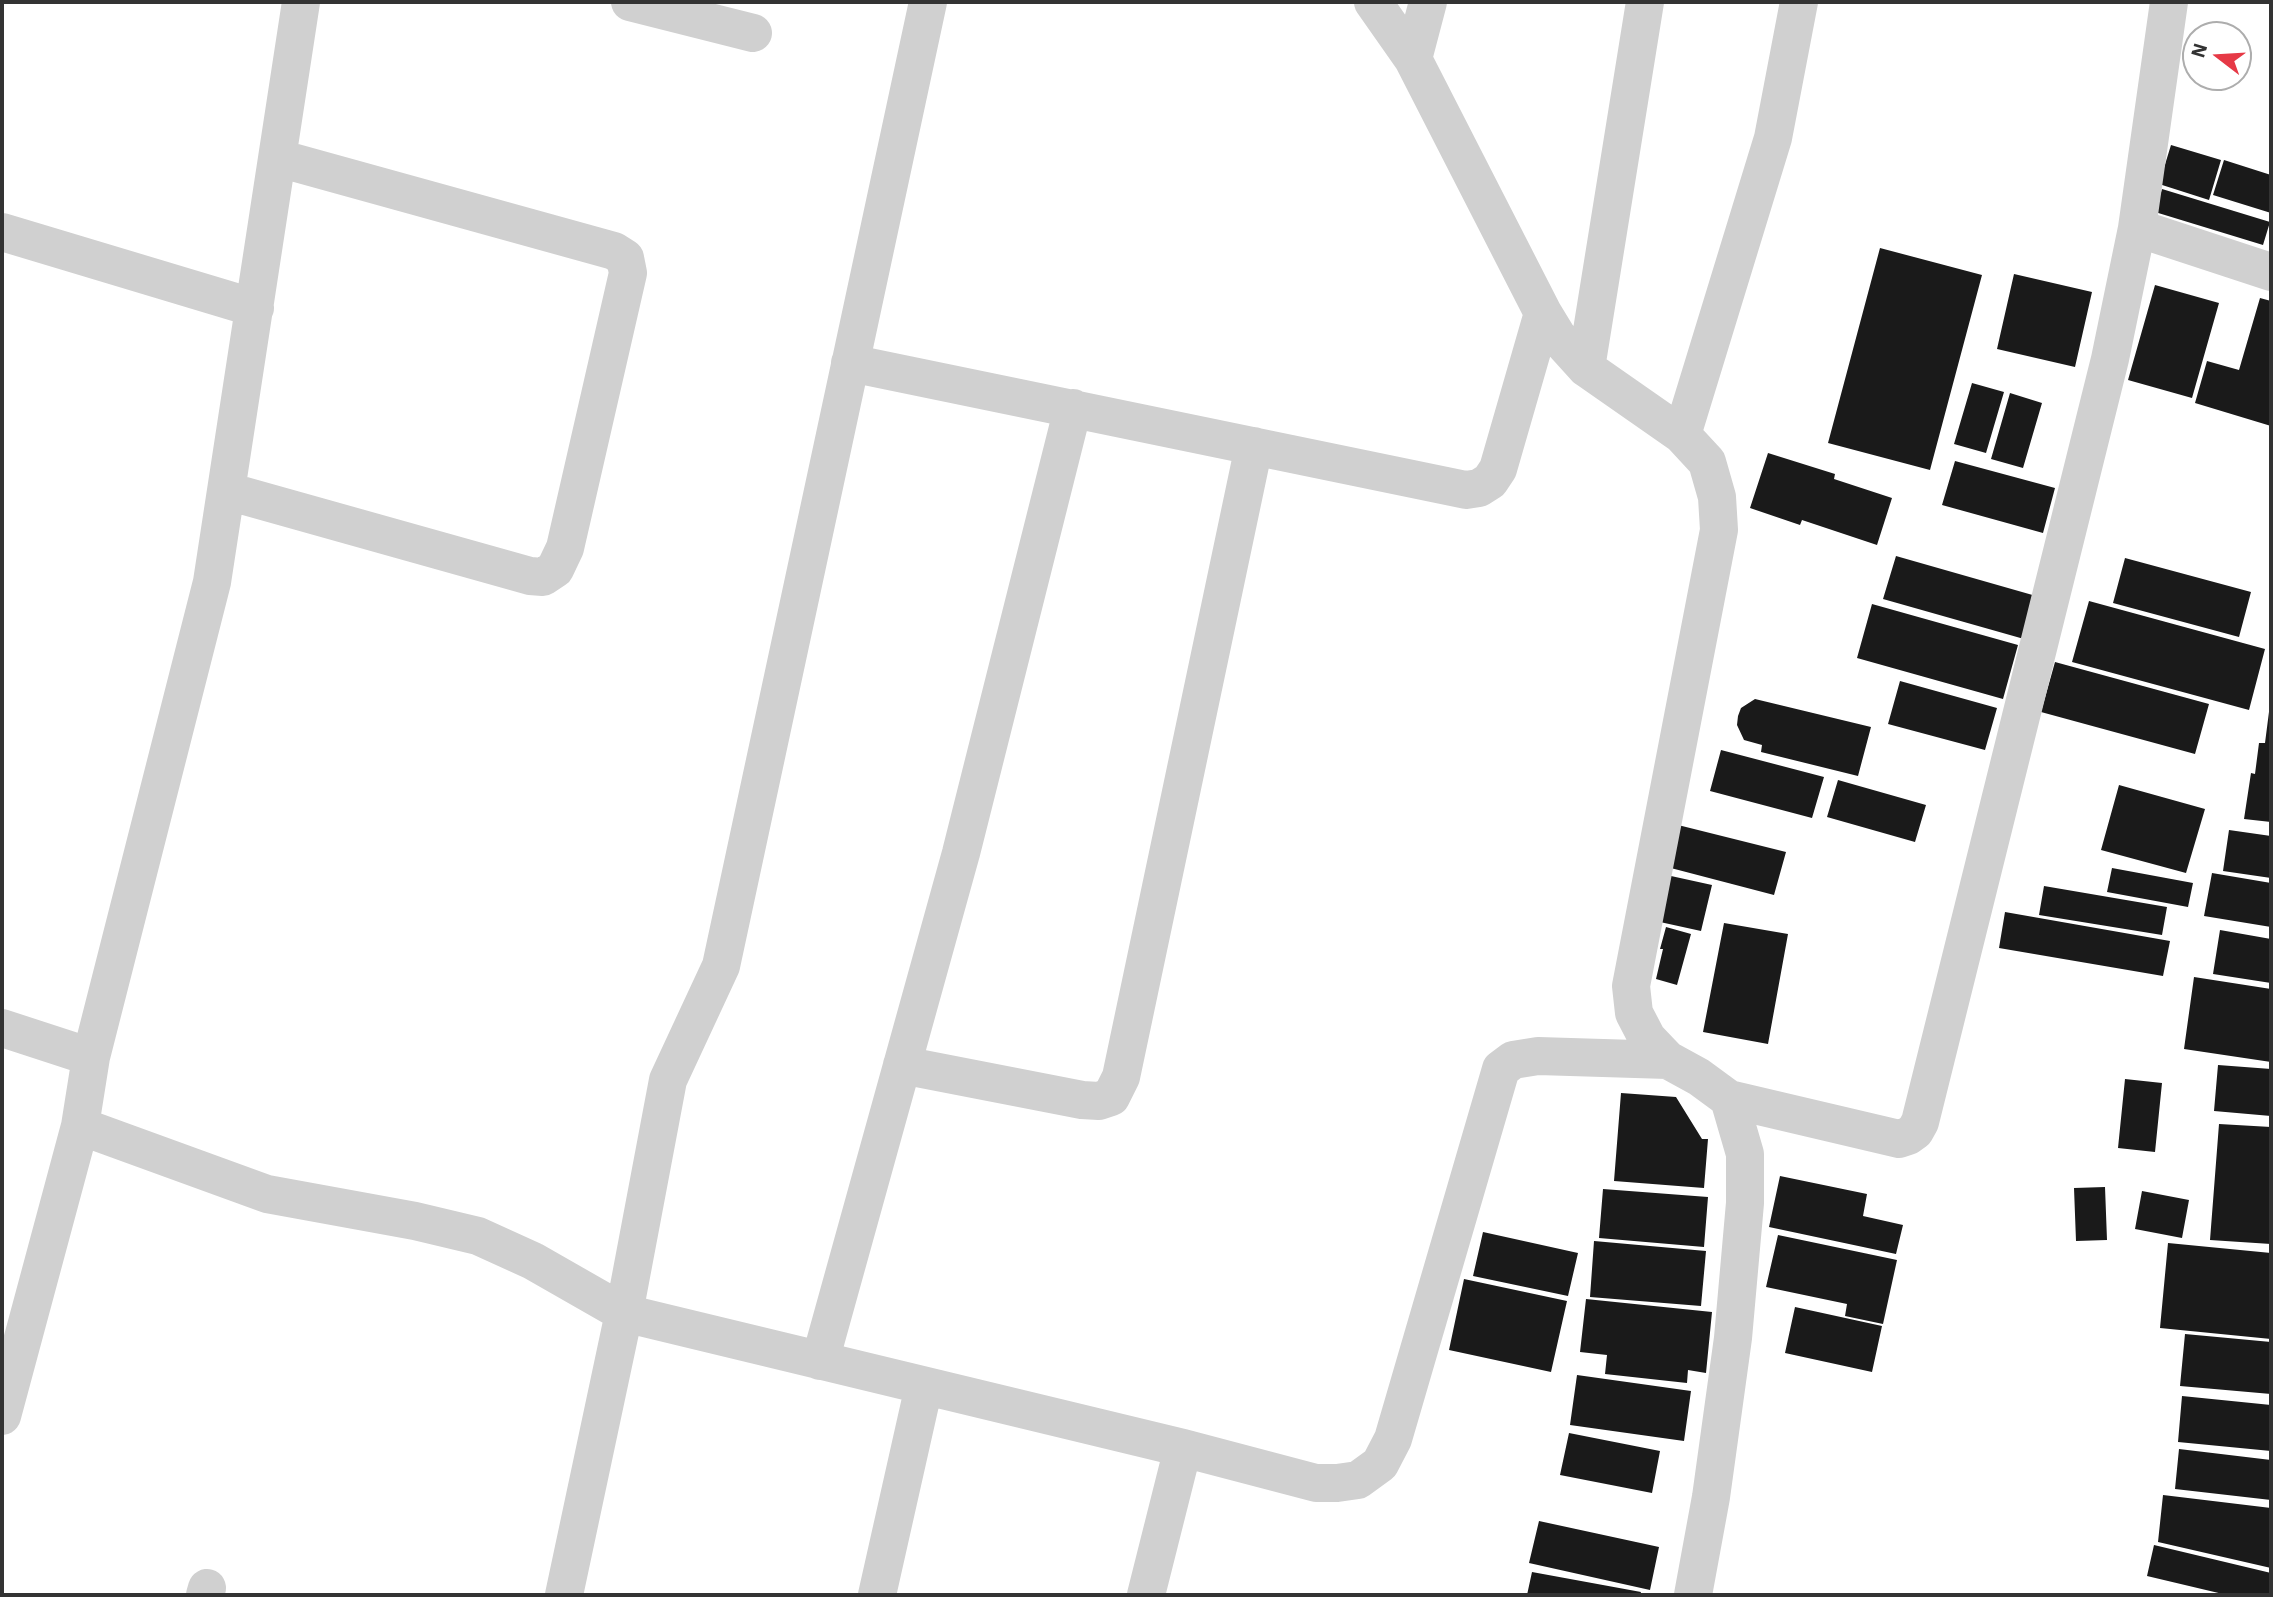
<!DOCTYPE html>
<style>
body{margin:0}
#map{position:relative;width:2273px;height:1597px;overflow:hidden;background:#fff;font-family:"IBM Plex Sans",sans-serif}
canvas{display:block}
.frame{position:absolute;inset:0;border:4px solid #333;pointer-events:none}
.north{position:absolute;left:2182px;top:21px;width:70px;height:70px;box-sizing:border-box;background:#fff;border:2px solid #adadad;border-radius:50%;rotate:287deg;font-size:19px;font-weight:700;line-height:28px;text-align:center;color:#333}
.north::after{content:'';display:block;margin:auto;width:24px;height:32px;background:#e63946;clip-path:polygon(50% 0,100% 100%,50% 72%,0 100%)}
</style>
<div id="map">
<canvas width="2273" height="1597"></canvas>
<div class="frame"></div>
<div class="north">N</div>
</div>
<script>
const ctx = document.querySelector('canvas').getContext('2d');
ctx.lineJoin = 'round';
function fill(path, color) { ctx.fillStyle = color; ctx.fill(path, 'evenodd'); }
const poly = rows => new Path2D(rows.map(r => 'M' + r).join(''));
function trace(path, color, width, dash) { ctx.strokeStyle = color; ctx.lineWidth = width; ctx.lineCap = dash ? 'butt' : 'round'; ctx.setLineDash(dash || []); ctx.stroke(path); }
fill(poly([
 [2171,145,2221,160,2209,200,2159,184],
 [2224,160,2271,175,2271,213,2213,195],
 [2162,189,2270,222,2263,245,2155,212],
 [1880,248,1982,275,1930,470,1828,443],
 [2014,274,2092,292,2075,367,1997,349],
 [2155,285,2219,303,2192,398,2128,380],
 [2260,298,2271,301,2271,426,2195,403,2207,361,2239,370],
 [1972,383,2004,392,1986,453,1954,444],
 [2010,393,2042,403,2023,468,1991,459],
 [1768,453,1835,474,1834,479,1892,498,1877,545,1802,520,1800,525,1750,508],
 [1955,461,2055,488,2043,533,1942,505],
 [1896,556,2036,596,2024,639,1883,599],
 [2125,558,2251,592,2239,637,2113,603],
 [2089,601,2265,649,2249,710,2072,662],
 [1872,604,2018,645,2003,699,1857,658],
 [2055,662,2209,704,2195,754,2041,712],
 [1900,681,1997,708,1985,750,1888,724],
 [1755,699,1871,727,1858,776,1761,752,1762,745,1744,740,1737,725,1738,716,1741,708],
 [2270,704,2271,704,2271,822,2244,819,2251,773,2255,774,2259,743,2265,743],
 [1721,750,1824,777,1812,818,1710,791],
 [1838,780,1926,805,1915,842,1827,817],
 [2119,785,2205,809,2186,873,2101,850],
 [1678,825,1786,852,1774,895,1667,867],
 [2229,830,2271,836,2271,878,2223,871],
 [2112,868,2193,883,2188,907,2107,892],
 [2212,873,2271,883,2271,927,2204,916],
 [1671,876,1712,885,1701,931,1660,922],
 [2044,886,2167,907,2162,935,2039,915],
 [2005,912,2170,941,2163,976,1999,948],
 [1724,923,1788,934,1768,1044,1703,1032],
 [1666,927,1691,934,1677,985,1656,979,1663,949,1660,949],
 [2220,930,2271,939,2271,983,2213,974],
 [2194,977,2271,989,2271,1062,2184,1049],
 [2218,1065,2271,1069,2271,1116,2214,1111],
 [2125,1079,2162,1083,2155,1152,2118,1148],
 [1621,1093,1676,1097,1702,1139,1708,1139,1704,1188,1614,1181],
 [2219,1124,2271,1127,2271,1244,2210,1240],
 [1780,1176,1867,1194,1863,1216,1903,1225,1896,1254,1769,1227],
 [2105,1187,2107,1240,2076,1241,2074,1188],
 [1603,1189,1708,1197,1704,1247,1599,1238],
 [2142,1191,2189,1200,2182,1238,2135,1229],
 [1483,1232,1578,1253,1568,1296,1473,1276],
 [1778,1235,1897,1260,1883,1324,1845,1316,1847,1304,1766,1287],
 [1594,1241,1706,1251,1701,1306,1590,1297],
 [2168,1243,2271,1253,2271,1339,2160,1328],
 [1464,1279,1567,1301,1551,1372,1449,1350],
 [1586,1299,1712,1312,1706,1373,1688,1370,1687,1383,1605,1374,1607,1355,1580,1352],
 [1795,1307,1882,1326,1872,1372,1785,1353],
 [2185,1334,2271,1342,2271,1394,2180,1386],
 [1577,1375,1691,1391,1684,1441,1570,1425],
 [2182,1396,2271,1405,2271,1451,2178,1442],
 [1569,1433,1660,1451,1652,1493,1560,1475],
 [2179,1449,2271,1460,2271,1500,2175,1489],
 [2163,1495,2271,1508,2271,1568,2158,1542],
 [1539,1521,1659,1547,1650,1590,1529,1563],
 [2154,1545,2271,1573,2271,1595,2227,1595,2147,1576],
 [1532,1572,1641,1592,1640,1595,1527,1595]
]), '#1a1a1a');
trace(poly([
 [630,2,753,33],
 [1373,2,1413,59,1543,313,1557,336,1586,368,1682,435,1707,462,1717,497,1719,530,1631,986,1634,1013,1647,1038,1668,1060,1699,1077,1729,1099,1745,1154,1745,1203,1733,1338,1711,1497,1693,1595],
 [1413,59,1428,2],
 [2137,228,2271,272],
 [2,232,255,308],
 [850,363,1466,490,1479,488,1490,481,1498,469,1543,313],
 [1586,368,1645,2],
 [1682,435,1773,138,1799,2],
 [227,491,530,576,543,577,555,569,565,548,628,273,625,258,614,251,278,158],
 [2,1028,91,1057],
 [902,1065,1082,1100,1099,1101,1111,1097,1121,1077,1254,446],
 [1729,1099,1899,1139,1908,1136,1915,1131,1920,1122,2110,359,2137,228,2169,2],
 [80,1126,267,1194,415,1221,478,1236,533,1261,624,1313,1183,1448,1316,1483,1337,1483,1358,1480,1380,1464,1393,1439,1501,1069,1513,1060,1538,1056,1668,1060],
 [820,1361,961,853,1073,408],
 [2,1416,80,1126,91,1057,212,582,301,2],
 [205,1595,207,1588],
 [564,1595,624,1313,668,1080,721,966,928,2],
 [877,1595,924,1386],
 [1146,1595,1183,1448]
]), '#d0d0d0', 38);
</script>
